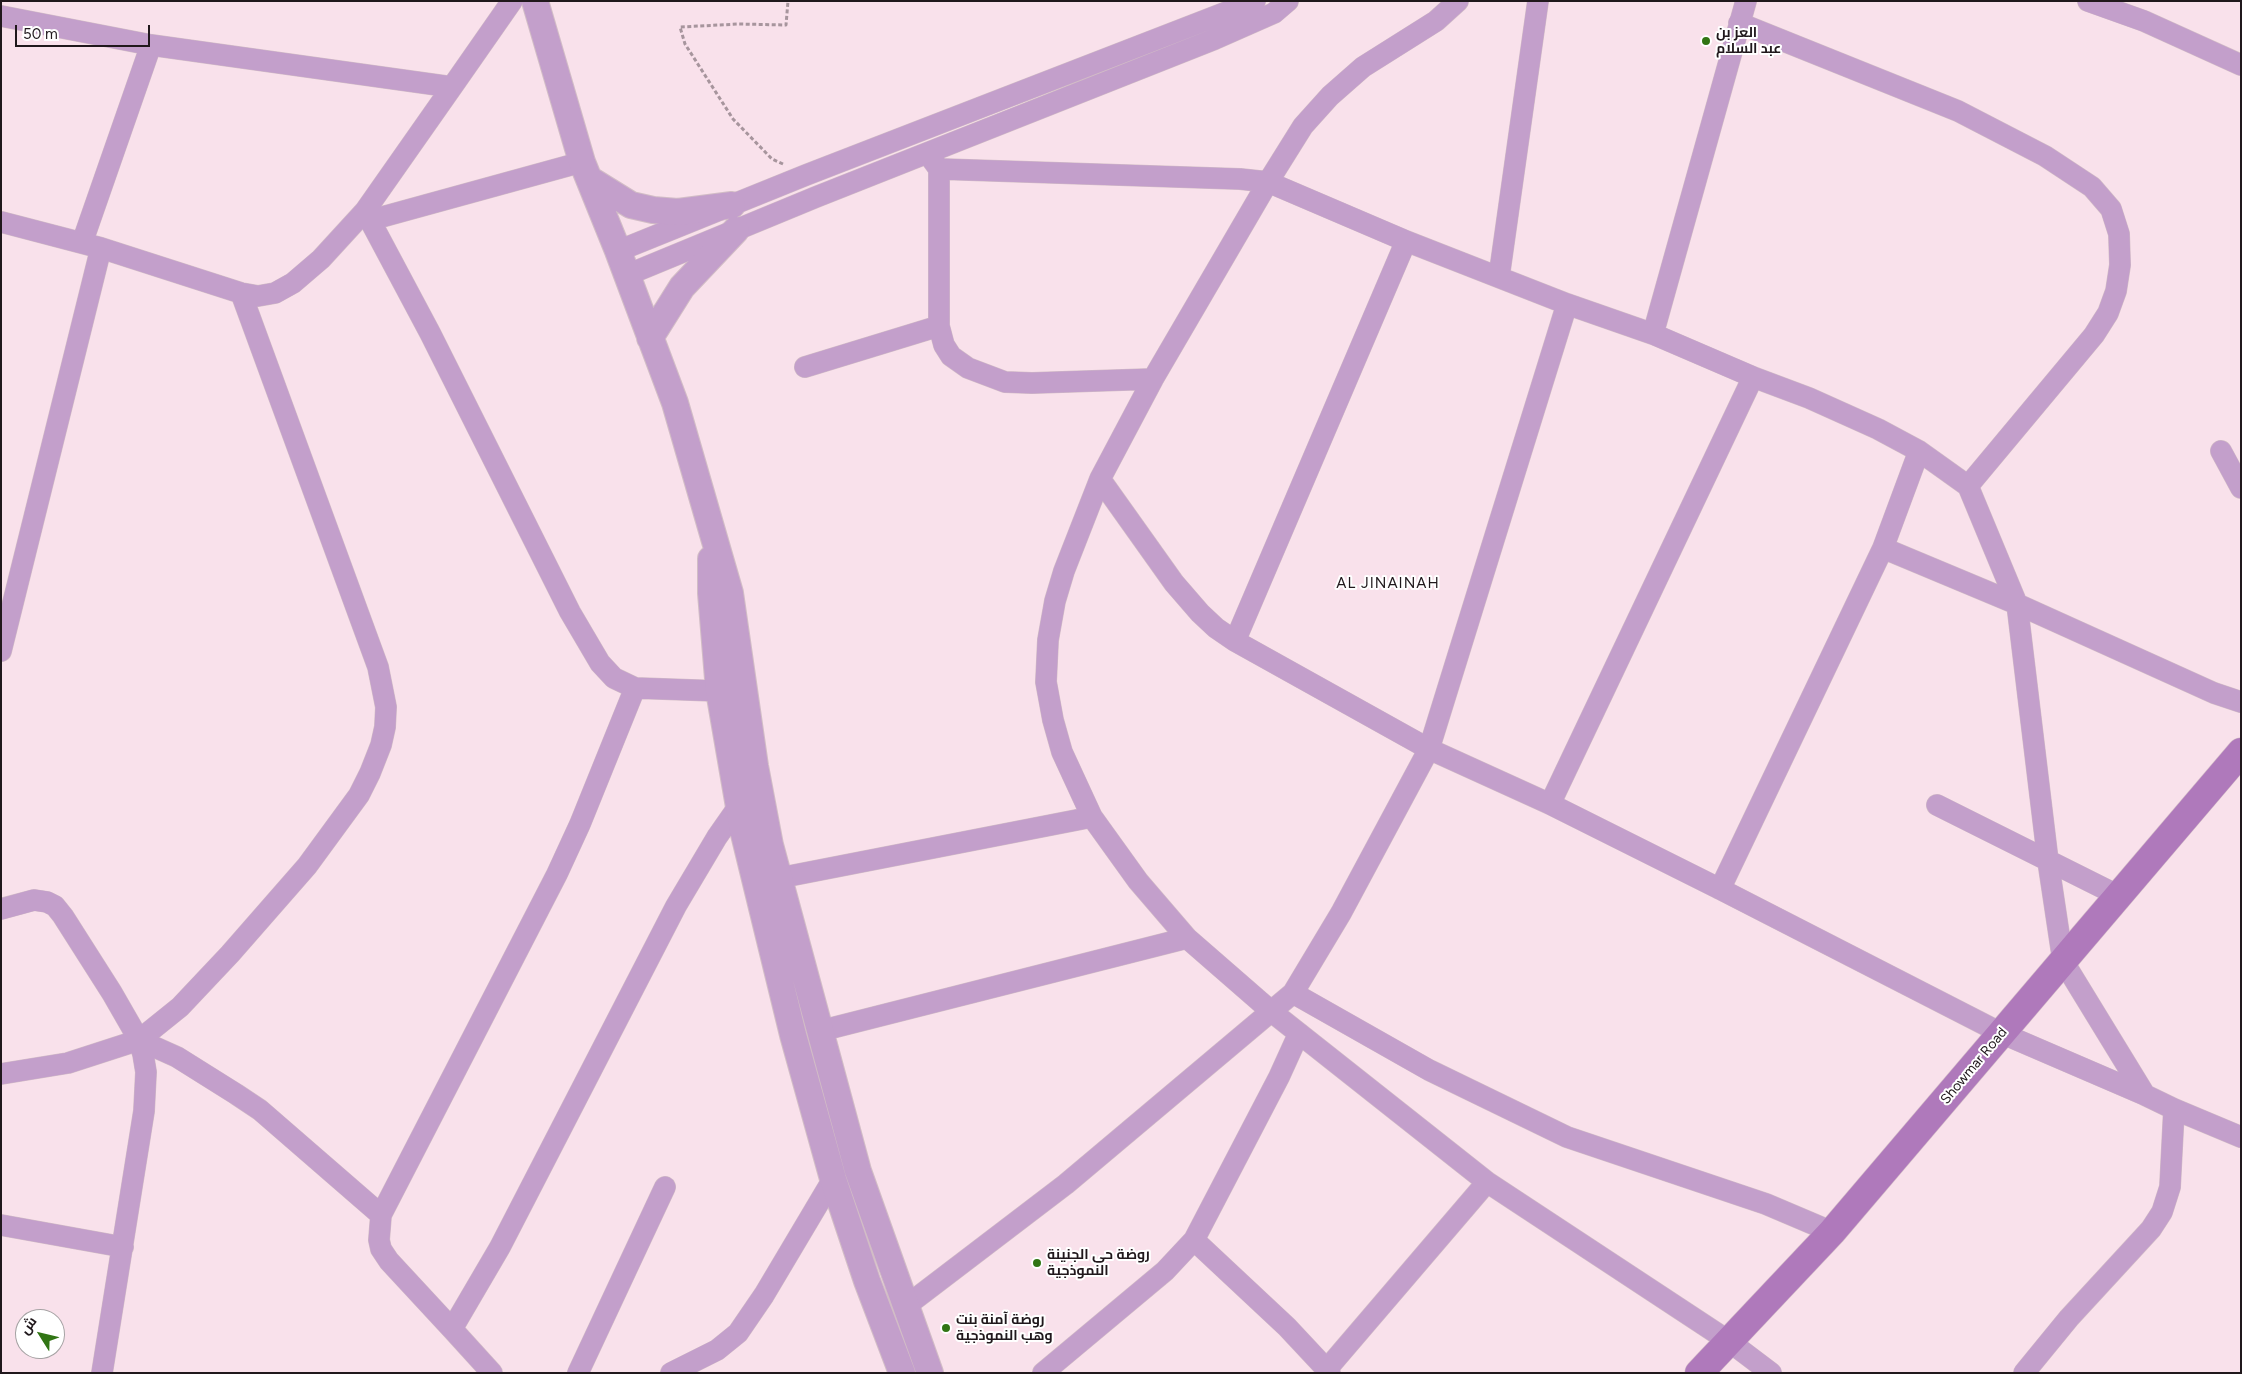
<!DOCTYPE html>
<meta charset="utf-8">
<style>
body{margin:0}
#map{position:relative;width:2242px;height:1374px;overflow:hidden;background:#f9e1eb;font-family:Figtree,Cairo,sans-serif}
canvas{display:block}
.frame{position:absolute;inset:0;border:2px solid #20181c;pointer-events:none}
.north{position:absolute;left:15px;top:1309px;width:50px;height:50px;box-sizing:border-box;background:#fff;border:1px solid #a6a3a4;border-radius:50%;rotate:306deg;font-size:14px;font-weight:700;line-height:20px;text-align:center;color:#20181c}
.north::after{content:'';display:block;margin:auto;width:18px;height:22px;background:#317514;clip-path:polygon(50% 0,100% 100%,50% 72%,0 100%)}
.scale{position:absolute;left:15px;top:25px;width:135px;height:22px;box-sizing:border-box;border:2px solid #20181c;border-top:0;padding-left:6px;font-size:15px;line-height:18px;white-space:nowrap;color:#20181c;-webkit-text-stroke:4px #fff;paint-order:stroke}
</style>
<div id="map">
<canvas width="2242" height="1374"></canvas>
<div class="frame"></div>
<div class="north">ش</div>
<div class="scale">50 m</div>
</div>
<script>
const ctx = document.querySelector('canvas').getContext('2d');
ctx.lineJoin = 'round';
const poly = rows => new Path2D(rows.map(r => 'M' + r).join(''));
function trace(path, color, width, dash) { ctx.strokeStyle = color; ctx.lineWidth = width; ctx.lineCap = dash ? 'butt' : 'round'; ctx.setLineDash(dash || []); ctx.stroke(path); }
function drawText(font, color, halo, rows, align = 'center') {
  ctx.font = font + ' Figtree,Cairo,sans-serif'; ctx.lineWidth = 4; ctx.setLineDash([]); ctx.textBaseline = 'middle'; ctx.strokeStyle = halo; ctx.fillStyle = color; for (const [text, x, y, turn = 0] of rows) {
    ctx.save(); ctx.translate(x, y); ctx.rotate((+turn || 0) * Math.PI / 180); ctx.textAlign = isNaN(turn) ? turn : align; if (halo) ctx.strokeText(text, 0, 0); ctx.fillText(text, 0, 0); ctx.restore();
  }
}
const minor = poly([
 [1458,1,1436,21,1363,67,1330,96,1303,126,1268,182,1153,379,1100,479,1174,583,1200,613,1216,628,1235,641,1429,749,1550,804,1720,889,2001,1033,2145,1095,2174,1109,2241,1137],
 [2088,1,2144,21,2241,65],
 [1,16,151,45,452,87,512,1],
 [1739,23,1958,111,2045,156,2092,187,2111,209,2119,234,2120,265,2116,291,2108,313,2094,335,1968,486],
 [931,158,939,169,939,326,944,345,951,356,968,368,1005,382,1032,383,1153,379],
 [939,169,1240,179,1268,182,1406,241,1567,304,1653,334,1753,377,1809,398,1878,429,1919,451,1968,486,2017,604,2048,861,2063,961,2145,1095],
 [365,211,430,333,570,612,600,663,614,678,635,688,719,691],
 [371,220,582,162],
 [1,222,101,248,241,293,258,296,275,293,293,283,321,259,365,211,452,87],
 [82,243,151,45],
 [618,251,806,175,1255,1],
 [627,275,816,197,1215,39,1274,13,1288,1],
 [1499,277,1538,1],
 [1653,334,1746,1],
 [805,367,939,326],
 [2221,451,2241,488],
 [1883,548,2017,604,2214,693,2241,702],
 [1235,641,1406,241],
 [1,651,101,248],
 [1550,804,1753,377],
 [1937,805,2119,896],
 [779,878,1092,817],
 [1720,889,1883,548,1919,451],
 [1,909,34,900,47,902,55,906,63,916,112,993,139,1040,143,1054,146,1072,144,1111,102,1373],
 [1187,938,1272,1012,1487,1182,1730,1342,1771,1373],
 [1293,993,1429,1070,1567,1137,1766,1204,1832,1232],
 [820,1031,1187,938,1138,881,1092,817,1062,752,1053,720,1046,682,1048,640,1055,601,1064,571,1100,479],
 [139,1040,177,1057,236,1094,260,1110,381,1215],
 [1,1074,68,1063,139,1040,180,1007,230,954,307,866,359,795,370,773,381,745,385,727,386,707,378,667,241,293],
 [1,1225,123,1247],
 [1194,1240,1279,1077,1299,1033],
 [906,1306,1066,1184,1293,993,1341,913,1429,749,1567,304],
 [452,1329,389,1261,381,1249,379,1240,381,1215,557,874,580,824,635,688],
 [1327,1369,1487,1182],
 [492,1373,452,1329,500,1247,676,906,717,837,738,807,746,800],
 [578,1373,665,1187],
 [671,1373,717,1350,738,1333,764,1295,833,1179],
 [1043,1373,1165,1271,1194,1240,1287,1327,1330,1373],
 [2024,1373,2069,1318,2151,1229,2162,1212,2170,1187,2174,1109]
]);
const tertiary = poly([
 [535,1,582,162,618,251,675,403,730,593,755,766,770,845,858,1171,930,1373],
 [589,179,631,205,653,210,678,212,732,205],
 [650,338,682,287,736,230],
 [711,559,711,593,719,691,743,830,793,1035,833,1179,867,1281,902,1373]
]);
const secondary = poly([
 [1699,1373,1832,1232,2241,752]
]);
trace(minor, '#d2bdc6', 22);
trace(tertiary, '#d2bdc6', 28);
trace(secondary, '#d2bdc6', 29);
trace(poly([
 [783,164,772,159,733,119,685,44,680,27,739,24,786,25,788,1]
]), '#a7959d', 3, [4, 2.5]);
trace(minor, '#c39fcb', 21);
trace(tertiary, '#c39fcb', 26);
trace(secondary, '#af79bb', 28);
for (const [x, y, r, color] of [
 [1706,41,5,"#317514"],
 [1037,1263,5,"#317514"],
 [946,1328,5,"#317514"]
]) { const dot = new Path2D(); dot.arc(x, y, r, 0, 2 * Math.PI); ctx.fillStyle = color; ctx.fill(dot); trace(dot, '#fff', 2); }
drawText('bold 14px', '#20181c', '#fff', [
 ["العز بن",1716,33],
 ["عبد السلام",1716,49],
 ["روضة حي الجنينة",1047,1255],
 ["النموذجية",1047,1271],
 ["روضة آمنة بنت",956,1320],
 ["وهب النموذجية",956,1336]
], 'left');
drawText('14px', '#20181c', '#fff', [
 ["Showmar Road",1974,1066,-50]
]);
ctx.letterSpacing = '1px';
drawText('15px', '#20181c', '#fff', [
 ["AL JINAINAH",1388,584]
]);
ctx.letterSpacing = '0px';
</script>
